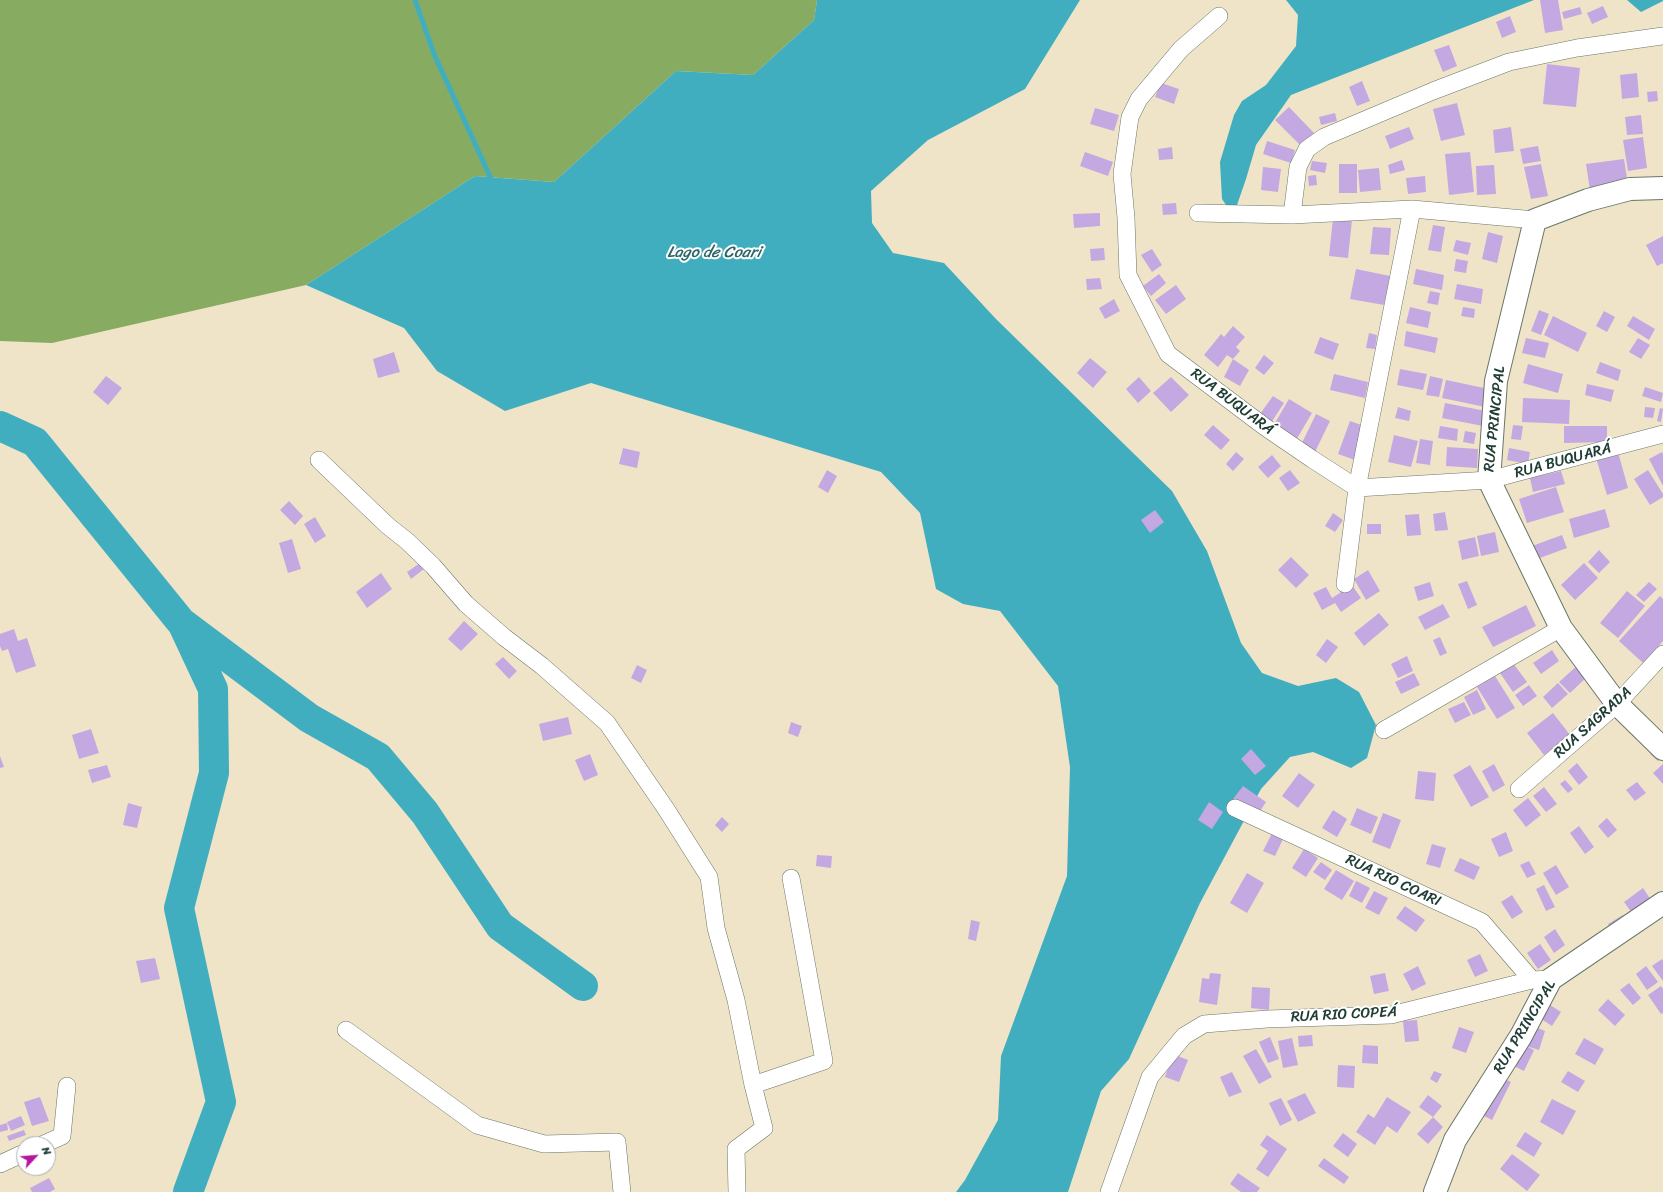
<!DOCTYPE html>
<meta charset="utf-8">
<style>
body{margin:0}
#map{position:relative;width:1663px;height:1192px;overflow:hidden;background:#f0e4c8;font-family:Sriracha,sans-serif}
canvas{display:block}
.north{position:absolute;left:16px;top:1136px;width:40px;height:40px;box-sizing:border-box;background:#fff;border:1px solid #a5b1ae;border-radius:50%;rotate:64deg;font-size:11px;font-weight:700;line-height:16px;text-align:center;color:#1f3d34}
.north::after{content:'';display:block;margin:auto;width:14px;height:18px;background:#b5179e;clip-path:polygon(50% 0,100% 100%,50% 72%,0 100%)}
</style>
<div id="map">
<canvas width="1663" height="1192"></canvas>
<div class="north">N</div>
</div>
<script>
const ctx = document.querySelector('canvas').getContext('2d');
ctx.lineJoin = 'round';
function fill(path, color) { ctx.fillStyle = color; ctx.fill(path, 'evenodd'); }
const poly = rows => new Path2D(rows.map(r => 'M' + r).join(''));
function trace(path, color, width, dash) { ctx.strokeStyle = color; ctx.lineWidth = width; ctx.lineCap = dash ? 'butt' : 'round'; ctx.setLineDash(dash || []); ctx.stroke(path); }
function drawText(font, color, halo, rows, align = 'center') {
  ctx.font = font + ' Sriracha,sans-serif'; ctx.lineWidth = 4; ctx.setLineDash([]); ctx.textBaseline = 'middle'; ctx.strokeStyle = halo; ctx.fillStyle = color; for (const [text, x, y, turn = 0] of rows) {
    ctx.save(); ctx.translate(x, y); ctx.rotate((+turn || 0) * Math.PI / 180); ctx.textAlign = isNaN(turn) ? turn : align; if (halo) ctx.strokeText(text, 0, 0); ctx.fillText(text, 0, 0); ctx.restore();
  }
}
fill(poly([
 [0,0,817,0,814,20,753,75,676,71,554,182,475,176,306,285,52,343,0,341]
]), '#87ab60');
fill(poly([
 [817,0,1080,0,1025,89,928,140,871,191,872,223,893,253,944,263,996,319,1172,491,1207,551,1241,643,1262,673,1298,686,1336,678,1359,692,1376,725,1367,758,1351,768,1313,752,1290,757,1261,789,1200,903,1129,1059,1101,1091,1068,1192,956,1192,965,1180,998,1120,1001,1056,1067,876,1070,767,1058,686,1000,611,963,604,936,589,920,513,881,472,591,383,505,411,437,371,404,328,306,285,475,176,554,182,676,71,753,75,814,20],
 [1286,0,1534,0,1291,95,1256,145,1246,179,1237,205,1228,208,1222,199,1220,162,1234,115,1242,101,1266,85,1296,46,1298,15],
 [1627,0,1663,0,1663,1,1641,12]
]), '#41aebf');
trace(poly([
 [415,0,434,54,493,183]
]), '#41aebf', 5);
trace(poly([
 [0,426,35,442,181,622,309,718,378,757,425,813,500,926,583,986],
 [184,627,213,689,214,773,179,908,221,1102,188,1192]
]), '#41aebf', 30);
fill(poly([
 [1540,0,1558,0,1563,30,1545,33],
 [1603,6,1608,17,1592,24,1587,13],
 [1580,7,1582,14,1564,19,1562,12],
 [1510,16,1516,32,1502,38,1496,22],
 [1449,45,1457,66,1443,72,1434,50],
 [1547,64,1580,68,1576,107,1543,104],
 [1637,73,1639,97,1622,99,1620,75],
 [1362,81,1370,101,1357,106,1349,87],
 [1161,83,1179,89,1174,104,1155,97],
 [1657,91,1658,101,1648,102,1647,92],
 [1457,103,1465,135,1441,141,1433,109],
 [1289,107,1314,133,1301,146,1275,120],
 [1095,108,1119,115,1114,131,1090,124],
 [1335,113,1337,121,1321,125,1319,117],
 [1641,115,1643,134,1627,135,1625,117],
 [1409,127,1414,139,1390,149,1385,136],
 [1511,127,1514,151,1495,153,1493,130],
 [1643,137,1647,168,1628,171,1623,140],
 [1267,141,1295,150,1291,163,1263,154],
 [1538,146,1541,161,1523,164,1520,149],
 [1172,147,1173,159,1159,160,1158,149],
 [1085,152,1113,162,1108,176,1080,166],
 [1470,152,1474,192,1449,195,1445,154],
 [1624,159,1628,185,1590,190,1586,164],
 [1402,160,1405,170,1390,174,1388,165],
 [1312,161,1327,163,1325,173,1310,170],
 [1339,164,1357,164,1357,193,1339,193],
 [1541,164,1548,196,1531,199,1524,167],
 [1494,165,1496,194,1477,195,1476,166],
 [1263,167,1281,169,1278,192,1261,190],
 [1379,168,1381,190,1360,192,1358,170],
 [1316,175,1317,185,1309,186,1308,176],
 [1425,176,1426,192,1408,194,1406,178],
 [1176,203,1177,214,1163,215,1162,204],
 [1100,213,1100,226,1074,228,1073,214],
 [1333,218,1352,220,1348,258,1329,256],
 [1433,225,1445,227,1441,252,1428,250],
 [1373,227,1391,228,1389,255,1370,254],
 [1488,232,1503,236,1497,263,1482,259],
 [1663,236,1663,263,1657,266,1646,245],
 [1456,240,1471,243,1468,255,1453,251],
 [1104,248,1105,260,1091,261,1090,249],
 [1152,249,1162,265,1152,272,1141,255],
 [1456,259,1468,261,1466,273,1454,271],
 [1356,269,1390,276,1384,305,1350,299],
 [1416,269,1444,275,1442,290,1413,284],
 [1159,274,1166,283,1151,296,1143,286],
 [1100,278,1102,289,1087,290,1086,279],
 [1457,284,1483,289,1481,304,1454,299],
 [1176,285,1186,299,1166,314,1155,300],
 [1430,291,1440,293,1438,305,1427,303],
 [1114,299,1120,311,1105,319,1099,308],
 [1410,307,1431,312,1428,328,1406,323],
 [1463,307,1475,309,1474,318,1461,316],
 [1539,310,1549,314,1541,335,1531,331],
 [1604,311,1615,317,1607,332,1596,326],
 [1553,316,1587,333,1578,352,1544,335],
 [1633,316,1655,329,1649,340,1627,326],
 [1233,326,1245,337,1236,347,1240,351,1233,359,1227,355,1218,367,1204,355,1221,334,1224,337],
 [1406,331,1438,338,1435,353,1404,346],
 [1369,333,1377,335,1375,349,1366,348],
 [1320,337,1339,344,1333,360,1314,353],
 [1526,338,1549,343,1545,358,1522,353],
 [1638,338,1650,345,1641,359,1629,352],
 [394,352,400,372,378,378,373,359],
 [1264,355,1274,363,1264,375,1255,368],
 [1090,358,1107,372,1093,388,1077,373],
 [1233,359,1249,370,1240,386,1224,377],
 [1600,362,1621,370,1618,381,1596,373],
 [1528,364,1563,374,1558,393,1523,383],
 [1400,369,1427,374,1423,390,1397,385],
 [1334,374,1368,382,1365,398,1330,390],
 [106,376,122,388,108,405,93,392],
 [1430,376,1443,379,1439,397,1426,395],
 [1139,377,1151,391,1138,403,1126,389],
 [1171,377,1189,395,1171,412,1153,393],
 [1446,380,1489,389,1485,407,1442,398],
 [1587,384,1614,390,1611,402,1585,395],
 [1645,387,1663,393,1661,402,1642,396],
 [1273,396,1284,403,1269,426,1257,418],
 [1523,398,1570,400,1569,424,1522,422],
 [1289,399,1312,413,1295,442,1272,428],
 [1445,403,1486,411,1483,426,1442,418],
 [1398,407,1411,411,1409,421,1395,418],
 [1645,407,1655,408,1653,418,1644,417],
 [1660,408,1663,409,1661,422,1657,421],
 [1316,414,1330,421,1314,454,1300,447],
 [1350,421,1367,427,1355,460,1338,454],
 [1213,425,1230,440,1221,450,1204,435],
 [1513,425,1523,426,1521,440,1511,439],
 [1440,426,1458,429,1457,441,1438,438],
 [1564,426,1607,426,1607,442,1564,443],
 [1465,431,1476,433,1474,444,1463,442],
 [1394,435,1418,441,1411,467,1388,462],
 [1420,439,1433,441,1430,465,1416,463],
 [1447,447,1478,449,1477,468,1446,466],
 [623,448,640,452,637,468,619,464],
 [1509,448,1530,452,1528,464,1507,460],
 [1236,452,1244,459,1233,471,1226,464],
 [1618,452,1628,488,1607,495,1596,458],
 [1662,452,1663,454,1663,486,1649,459],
 [1272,455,1281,466,1268,478,1258,467],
 [827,470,837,476,828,493,818,487],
 [1290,470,1300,483,1288,491,1279,478],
 [1648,470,1663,494,1663,497,1650,505,1634,479],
 [1561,471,1565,484,1533,492,1530,478],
 [1556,487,1564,512,1527,523,1519,499],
 [289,501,303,516,295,525,280,510],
 [1605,509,1610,527,1574,538,1569,519],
 [1155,510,1164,522,1150,533,1141,520],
 [1445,512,1448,530,1435,531,1433,514],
 [1333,513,1343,520,1335,532,1325,526],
 [1419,514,1421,535,1407,536,1405,515],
 [315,517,326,536,315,543,304,524],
 [1367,524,1381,524,1381,534,1367,534],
 [1495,532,1499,552,1481,556,1477,536],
 [1562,535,1567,548,1537,559,1532,546],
 [1475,537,1479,556,1462,560,1458,541],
 [292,539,301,569,288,573,279,543],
 [1599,550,1610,562,1599,573,1588,562],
 [1291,557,1309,575,1296,588,1278,570],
 [420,563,424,569,411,579,407,572],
 [1584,563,1598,578,1575,600,1561,585],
 [1368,570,1380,591,1366,600,1354,579],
 [381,573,392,589,367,608,356,592],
 [1467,581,1477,605,1468,609,1458,584],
 [1430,582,1434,596,1418,601,1414,587],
 [1649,582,1657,589,1644,602,1636,595],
 [1352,585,1361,598,1341,612,1335,603,1322,610,1313,593,1326,587,1332,598],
 [1627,591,1645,606,1618,638,1600,623],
 [1660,596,1663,599,1663,641,1643,663,1619,641],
 [1443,604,1450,617,1425,630,1418,617],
 [1526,605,1536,626,1493,647,1482,627],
 [1379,613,1389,625,1364,646,1354,633],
 [464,621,478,634,461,651,448,639],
 [14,629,18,641,27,638,36,666,16,673,8,649,2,651,0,646,0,634],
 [1440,637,1447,653,1440,656,1433,640],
 [1327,639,1338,647,1326,663,1316,655],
 [1552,650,1559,661,1541,674,1533,663],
 [1407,656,1413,671,1398,678,1391,664],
 [503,657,517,671,509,679,495,664],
 [1513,663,1527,682,1513,692,1500,673],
 [1579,664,1589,675,1570,693,1559,682],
 [637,665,647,670,641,683,631,678],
 [1414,673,1420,685,1401,694,1395,682],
 [1495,676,1515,708,1497,719,1477,687],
 [1558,683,1568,694,1552,708,1543,697],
 [1529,685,1537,696,1523,706,1515,695],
 [1477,690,1486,709,1473,715,1464,697],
 [1464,702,1471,715,1455,723,1448,709],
 [1553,713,1570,735,1544,755,1527,733],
 [568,717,572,734,543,741,539,724],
 [791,722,802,726,798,737,788,733],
 [91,729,99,753,79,759,72,735],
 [1251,749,1266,766,1255,775,1241,759],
 [1655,749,1663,756,1658,761,1650,754],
 [590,754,598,775,584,781,575,760],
 [0,756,4,767,0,768],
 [1577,763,1588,777,1579,785,1568,771],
 [1494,764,1505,785,1493,792,1482,771],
 [1663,764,1663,784,1653,773],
 [107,765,111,777,92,783,88,770],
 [1470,765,1489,797,1471,807,1453,775],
 [1418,771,1436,773,1434,801,1415,799],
 [1299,773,1315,785,1298,808,1282,796],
 [1565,780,1573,789,1568,793,1560,784],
 [1637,782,1646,793,1635,801,1626,790],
 [1243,786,1266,802,1257,816,1233,799],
 [1544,787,1557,804,1546,812,1533,796],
 [1528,798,1541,815,1526,827,1513,810],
 [1209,802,1223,812,1212,829,1198,820],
 [128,803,142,807,137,828,123,825],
 [1357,808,1378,817,1371,834,1350,825],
 [1333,810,1347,819,1337,837,1322,828],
 [1383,813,1401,820,1390,849,1372,842],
 [722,817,729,824,722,832,715,825],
 [1607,818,1617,830,1608,838,1598,826],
 [1579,826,1594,847,1585,854,1570,833],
 [1506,832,1513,851,1499,857,1491,839],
 [1272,833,1283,839,1275,856,1263,851],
 [1432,844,1446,848,1440,868,1426,864],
 [1304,849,1318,858,1306,877,1292,868],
 [817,855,832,856,831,868,816,866],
 [1460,858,1480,867,1474,880,1454,871],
 [1529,861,1536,874,1527,878,1520,865],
 [1321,862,1332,870,1325,880,1313,872],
 [1556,865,1569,887,1556,895,1543,873],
 [1336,870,1354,881,1342,900,1324,889],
 [1247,873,1264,883,1247,913,1230,903],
 [1356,881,1370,888,1362,903,1349,896],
 [1544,885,1555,907,1546,911,1536,889],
 [1643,888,1651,900,1632,913,1624,902],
 [1374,891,1388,898,1379,915,1365,908],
 [1512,895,1523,912,1512,919,1501,902],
 [1405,906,1425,920,1416,932,1396,918],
 [1623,915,1627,923,1613,932,1608,924],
 [971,920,980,922,976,941,968,939],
 [1555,929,1565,945,1554,953,1544,937],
 [1540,944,1551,960,1538,969,1527,953],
 [1480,954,1488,971,1475,977,1467,960],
 [155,958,160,979,141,983,136,961],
 [1662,959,1663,961,1663,981,1652,966],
 [1418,966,1426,984,1412,991,1403,974],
 [1646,966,1658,982,1647,990,1636,974],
 [1210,973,1221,974,1217,1005,1199,1002,1202,978,1209,979],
 [1385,973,1389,991,1374,994,1370,976],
 [1629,983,1641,998,1633,1005,1620,990],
 [1661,986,1663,989,1663,1013,1661,1014,1648,995],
 [1252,987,1270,988,1269,1010,1251,1008],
 [1608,999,1625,1015,1615,1026,1598,1010],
 [1544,1001,1561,1012,1552,1026,1535,1015],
 [1417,1020,1419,1041,1405,1042,1403,1021],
 [1533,1026,1545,1031,1539,1050,1526,1046],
 [1459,1027,1474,1032,1466,1053,1452,1048],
 [1312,1035,1313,1046,1299,1047,1298,1036],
 [1270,1037,1279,1059,1268,1063,1259,1042],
 [1292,1038,1298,1065,1283,1068,1278,1041],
 [1584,1038,1604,1049,1595,1065,1575,1054],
 [1363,1045,1378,1046,1378,1064,1362,1063],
 [1524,1045,1534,1050,1524,1071,1514,1066],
 [1256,1049,1272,1077,1259,1084,1243,1056],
 [1173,1054,1188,1060,1179,1082,1165,1077],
 [1338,1065,1355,1066,1354,1088,1337,1087],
 [1434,1071,1442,1074,1437,1083,1430,1079],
 [1568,1071,1585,1081,1578,1092,1561,1082],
 [1232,1072,1242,1092,1229,1097,1220,1077],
 [1503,1078,1511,1082,1492,1120,1484,1116],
 [1305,1093,1316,1113,1298,1122,1287,1101],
 [1428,1095,1442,1106,1433,1117,1443,1127,1428,1144,1417,1134,1433,1117,1419,1107],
 [40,1097,49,1121,32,1126,24,1102],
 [1387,1097,1411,1112,1397,1133,1387,1126,1375,1145,1356,1132,1368,1114,1374,1118],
 [1281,1098,1292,1120,1280,1126,1269,1103],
 [1552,1099,1576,1111,1563,1135,1540,1122],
 [21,1116,25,1125,11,1131,7,1122],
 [7,1123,8,1130,0,1132,0,1125],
 [24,1130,26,1135,9,1141,7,1136],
 [1525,1132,1542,1143,1534,1157,1516,1146],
 [1343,1133,1357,1144,1348,1157,1333,1146],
 [1267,1135,1287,1149,1268,1177,1256,1169,1268,1151,1260,1145],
 [1512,1154,1540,1175,1527,1191,1500,1169],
 [1324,1158,1349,1177,1344,1184,1318,1166],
 [1238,1173,1260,1188,1257,1192,1241,1192,1230,1184],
 [49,1178,55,1189,50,1192,32,1192,30,1188]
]), '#c4a8e1');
const minor = poly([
 [1219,16,1181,49,1139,99,1130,117,1122,174,1126,218,1128,275,1168,354,1265,427,1312,459,1357,488,1489,480,1663,434],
 [1198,213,1292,215,1412,209,1535,220],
 [1292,215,1298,167,1307,149,1324,137,1433,91,1509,62,1577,48,1663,36],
 [319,460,388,526,407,541,433,566,466,604,504,637,542,666,607,723,666,809,709,877,716,928,736,1000,753,1085,764,1128,736,1149,737,1192],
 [1345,584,1357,488,1412,209],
 [1384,730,1561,628],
 [1519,789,1617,704,1663,654],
 [1235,808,1482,922,1532,980],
 [346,1030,477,1125,544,1144,617,1142,622,1192],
 [753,1085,824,1061,791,878],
 [44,1144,62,1136,67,1086],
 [0,1164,24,1153],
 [1109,1192,1150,1077,1184,1036,1204,1024,1267,1019,1391,1015,1532,980,1551,979]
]);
const tertiary = poly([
 [1663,188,1630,189,1588,200,1535,220,1496,381,1489,480,1561,628,1617,704,1663,749],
 [1435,1192,1455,1140,1521,1036,1551,979,1663,903]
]);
trace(minor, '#687768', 18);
trace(tertiary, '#687768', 24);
trace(minor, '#fff', 17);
trace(tertiary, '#fff', 22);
drawText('15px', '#1f3d34', '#fff', [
 ["RUA BUQUARÁ",1232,402,37],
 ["RUA PRINCIPAL",1495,419,-84],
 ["RUA BUQUARÁ",1563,461,-15],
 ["RUA SAGRADA",1593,723,-42],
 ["RUA RIO COARI",1393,881,25],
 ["RUA RIO COPEÁ",1344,1015,-3],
 ["RUA PRINCIPAL",1525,1027,-59]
]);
drawText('italic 16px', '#2b6565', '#fff', [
 ["Lago de Coari",714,253]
]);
</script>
